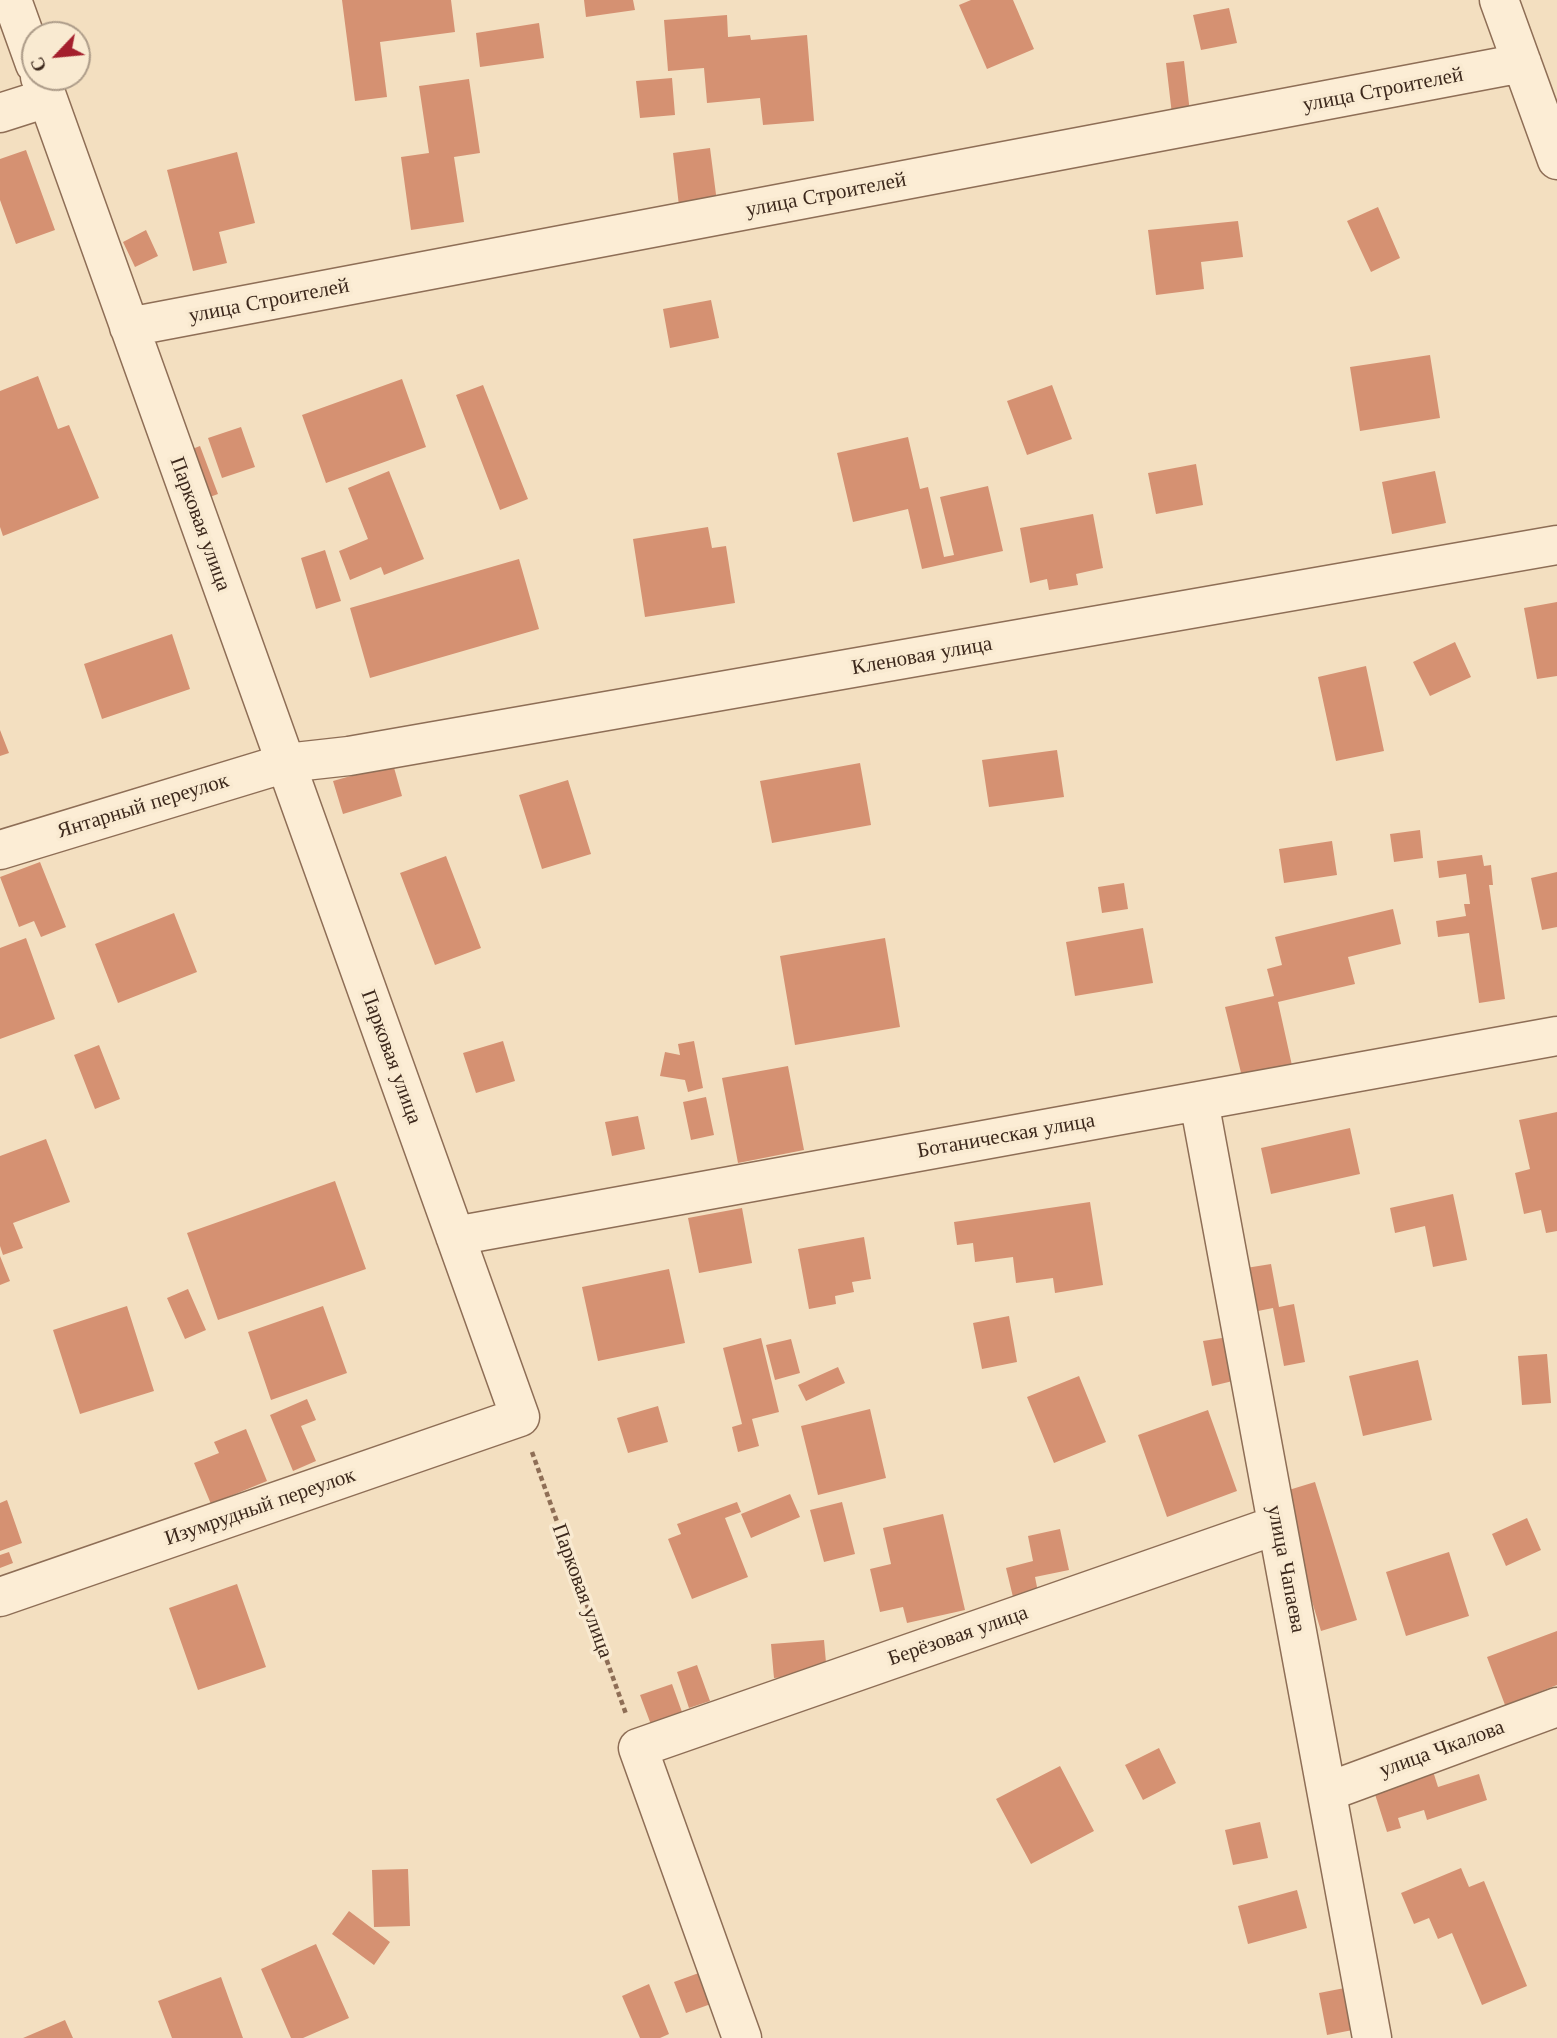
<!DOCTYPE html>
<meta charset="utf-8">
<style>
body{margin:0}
#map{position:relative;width:1557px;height:2038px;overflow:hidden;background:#f3dfc0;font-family:"Libre Baskerville",serif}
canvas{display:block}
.north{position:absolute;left:21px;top:21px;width:70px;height:70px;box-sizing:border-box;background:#f9ead1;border:2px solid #ad9c89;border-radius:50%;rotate:244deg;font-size:19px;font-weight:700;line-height:28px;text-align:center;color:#3c281c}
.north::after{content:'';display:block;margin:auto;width:24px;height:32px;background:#a41f2d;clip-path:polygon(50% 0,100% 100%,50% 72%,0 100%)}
</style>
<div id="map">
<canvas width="1557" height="2038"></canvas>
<div class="north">С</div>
</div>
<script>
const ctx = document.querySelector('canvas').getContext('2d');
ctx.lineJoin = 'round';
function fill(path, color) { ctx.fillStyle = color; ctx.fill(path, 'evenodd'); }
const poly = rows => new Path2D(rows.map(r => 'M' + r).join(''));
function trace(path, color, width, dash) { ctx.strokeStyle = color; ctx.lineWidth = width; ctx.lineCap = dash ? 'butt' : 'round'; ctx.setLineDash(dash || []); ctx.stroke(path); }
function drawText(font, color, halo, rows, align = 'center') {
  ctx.font = font + ' "Libre Baskerville",serif'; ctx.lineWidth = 7; ctx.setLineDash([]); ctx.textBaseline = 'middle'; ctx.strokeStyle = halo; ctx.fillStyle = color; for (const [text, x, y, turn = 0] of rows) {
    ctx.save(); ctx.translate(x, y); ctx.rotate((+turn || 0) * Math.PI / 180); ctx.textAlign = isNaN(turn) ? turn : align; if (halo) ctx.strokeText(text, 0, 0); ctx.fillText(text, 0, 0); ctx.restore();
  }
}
fill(poly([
 [342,0,451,0,455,32,380,42,387,97,355,101],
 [584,0,633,0,635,10,586,17],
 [971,0,1013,0,1034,49,987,69,959,5],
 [1229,8,1237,43,1201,50,1193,15],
 [727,15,728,37,750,35,751,40,807,35,814,121,763,125,760,98,707,103,704,68,668,71,664,20],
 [539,23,544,58,480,67,476,33],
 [1184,61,1191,121,1173,123,1166,63],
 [672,78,675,115,640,118,636,81],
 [469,79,480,153,454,157,464,222,411,230,401,157,429,153,419,86],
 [710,148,718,210,680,215,673,153],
 [26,150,55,230,16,244,0,200,0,159],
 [237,152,255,223,219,232,227,263,193,271,167,170],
 [1378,207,1400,258,1371,272,1347,221],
 [1238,221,1243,257,1201,262,1204,289,1156,295,1148,230],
 [146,230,158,256,135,267,123,242],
 [711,300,719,338,670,348,663,309],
 [1430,355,1440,418,1360,431,1350,367],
 [38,376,58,429,69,425,99,498,3,536,0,527,0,391],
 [402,379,426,447,326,483,302,415],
 [483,385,528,499,500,510,456,395],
 [1052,385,1072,439,1027,455,1007,401],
 [241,427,255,467,222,478,208,438],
 [908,437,920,489,928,487,944,557,954,555,940,497,988,486,1003,551,922,569,908,509,853,522,837,453],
 [200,446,218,494,199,501,182,453],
 [1196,464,1203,505,1156,514,1148,473],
 [389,471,424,559,384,575,381,567,350,580,339,551,368,539,348,488],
 [1435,471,1446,523,1392,534,1382,482],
 [1093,514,1103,568,1076,574,1078,585,1049,590,1047,579,1030,583,1020,528],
 [708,527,712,548,726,546,735,603,645,617,633,539],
 [325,550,341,601,316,609,301,558],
 [519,559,539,629,370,678,350,608],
 [1557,602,1557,676,1537,679,1524,608],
 [172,634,190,689,102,719,84,664],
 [1455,642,1471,677,1430,696,1413,662],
 [1366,666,1384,751,1336,761,1318,677],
 [0,730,9,753,0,756],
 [1057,750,1064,797,989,807,982,760],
 [860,763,871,825,772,843,760,781],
 [393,764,402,796,343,814,333,781],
 [568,780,591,854,542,869,519,795],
 [1420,830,1423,858,1394,862,1390,834],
 [1332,841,1337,875,1284,883,1279,849],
 [1482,855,1484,866,1491,865,1493,885,1489,885,1505,999,1479,1003,1469,933,1438,937,1436,921,1466,916,1464,904,1470,904,1466,874,1439,878,1437,861],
 [446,856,481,948,435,965,400,873],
 [40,862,66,927,41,937,34,921,19,927,0,877],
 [1557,872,1557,927,1542,930,1531,878],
 [1124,883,1128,909,1102,913,1098,887],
 [1393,909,1401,944,1348,957,1355,984,1278,1002,1293,1070,1243,1081,1225,1007,1274,996,1267,969,1282,965,1275,937],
 [174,913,197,972,118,1003,95,944],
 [1143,928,1153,983,1075,996,1066,942],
 [26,938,55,1019,0,1039,0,948],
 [885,938,900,1027,795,1045,780,956],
 [503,1041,515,1081,476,1093,463,1053],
 [694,1041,703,1088,688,1092,685,1080,660,1076,665,1052,680,1055,678,1044],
 [99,1045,120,1099,95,1109,74,1055],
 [788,1066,804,1150,738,1163,722,1078],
 [706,1097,714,1135,691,1140,683,1102],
 [1557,1112,1557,1231,1546,1233,1541,1210,1524,1214,1515,1173,1530,1169,1519,1120],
 [638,1116,645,1149,612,1156,605,1122],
 [1350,1128,1360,1174,1271,1194,1261,1148],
 [46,1139,70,1202,13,1223,23,1248,3,1255,0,1246,0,1156],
 [335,1181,366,1269,218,1320,187,1233],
 [1453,1194,1467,1260,1433,1267,1425,1226,1395,1233,1390,1208],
 [1090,1202,1103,1285,1055,1293,1053,1278,1016,1283,1013,1257,975,1262,973,1243,957,1245,954,1222],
 [742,1208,752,1263,699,1273,688,1218],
 [864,1237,871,1279,852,1282,854,1292,835,1296,836,1304,809,1309,798,1249],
 [0,1256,10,1281,0,1285],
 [1271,1264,1279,1307,1294,1304,1305,1362,1284,1366,1273,1308,1253,1312,1246,1268],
 [669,1269,685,1343,598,1361,582,1287],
 [188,1289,206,1330,185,1339,167,1298],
 [127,1306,154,1391,80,1414,53,1330],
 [323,1306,347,1373,271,1400,248,1332],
 [1009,1316,1017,1362,982,1369,973,1323],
 [1228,1337,1237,1380,1212,1386,1203,1341],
 [761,1338,779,1412,752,1419,759,1446,738,1452,732,1427,742,1424,723,1348],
 [791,1339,800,1373,775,1380,766,1345],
 [1547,1354,1551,1403,1522,1405,1518,1356],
 [1418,1360,1432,1420,1363,1436,1349,1376],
 [838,1367,845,1383,806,1401,798,1385],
 [1079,1376,1106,1442,1054,1463,1027,1397],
 [307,1399,316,1420,301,1426,316,1461,293,1471,270,1415],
 [658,1406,668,1442,628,1453,617,1418],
 [870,1409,886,1478,818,1495,801,1426],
 [1208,1410,1237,1491,1167,1517,1138,1435],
 [246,1429,267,1481,211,1504,194,1463,219,1453,214,1442],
 [1315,1482,1357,1620,1321,1631,1279,1493],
 [790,1494,800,1517,751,1538,741,1514],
 [7,1500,22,1543,0,1551,0,1503],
 [737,1502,741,1512,725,1518,748,1577,692,1599,668,1539,681,1534,677,1524],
 [842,1502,855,1554,824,1562,810,1510],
 [943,1514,965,1610,907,1623,903,1607,880,1612,870,1569,891,1564,883,1528],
 [1527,1518,1541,1550,1506,1566,1492,1534],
 [1060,1529,1069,1570,1035,1577,1038,1592,1013,1597,1006,1568,1033,1561,1028,1536],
 [9,1552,13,1563,0,1568,0,1555],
 [1449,1552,1469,1616,1406,1636,1386,1572],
 [237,1584,266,1667,198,1690,169,1608],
 [1557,1631,1557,1685,1505,1705,1487,1657],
 [824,1640,827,1674,774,1678,771,1644],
 [697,1665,710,1701,689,1708,677,1672],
 [672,1684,687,1726,656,1738,640,1695],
 [1159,1748,1176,1783,1143,1800,1125,1765],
 [1060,1766,1094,1831,1031,1864,996,1799],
 [1432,1768,1438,1787,1479,1774,1487,1800,1427,1820,1424,1810,1398,1818,1401,1828,1387,1832,1373,1788],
 [1260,1822,1268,1858,1233,1865,1225,1830],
 [1461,1868,1469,1887,1484,1881,1527,1986,1482,2005,1452,1933,1438,1939,1429,1918,1414,1924,1401,1893],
 [408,1869,410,1926,374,1927,372,1870],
 [1297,1890,1307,1928,1248,1944,1238,1906],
 [349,1911,390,1942,374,1965,332,1934],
 [316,1944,349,2018,303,2038,291,2038,261,1969],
 [707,1970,719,2001,686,2013,674,1982],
 [221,1977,243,2038,172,2038,158,2001],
 [649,1984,669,2034,660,2038,640,2038,622,1996],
 [1355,1986,1363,2028,1327,2035,1319,1993],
 [65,2020,73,2038,23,2038]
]), '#d59172');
const minor = poly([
 [12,0,35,64],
 [1499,0,1557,160],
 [0,113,47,98],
 [129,327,1522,63],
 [0,850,286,763,349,756,1557,545],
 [1199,1101,1372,2038],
 [455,1236,1557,1036],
 [0,1597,520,1417,40,77],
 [1327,1792,1557,1707],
 [742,2038,638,1748,1277,1525]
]);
trace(minor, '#8e6e56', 41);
trace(poly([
 [532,1452,626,1714]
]), '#8e6e56', 4.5, [5, 3.5]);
trace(minor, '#fcedd5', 38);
drawText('21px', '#3c281c', '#f9ead1', [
 ["улица Строителей",1383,90,-11],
 ["улица Строителей",826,195,-11],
 ["улица Строителей",269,301,-11],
 ["Парковая улица",200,524,70],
 ["Кленовая улица",922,656,-10],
 ["Янтарный переулок",143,806,-17],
 ["Парковая улица",391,1057,70],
 ["Ботаническая улица",1006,1136,-10],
 ["Изумрудный переулок",260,1507,-19],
 ["улица Чапаева",1286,1569,79],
 ["Парковая улица",582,1591,70],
 ["Берёзовая улица",958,1636,-19],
 ["улица Чкалова",1442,1749,-20]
]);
</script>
